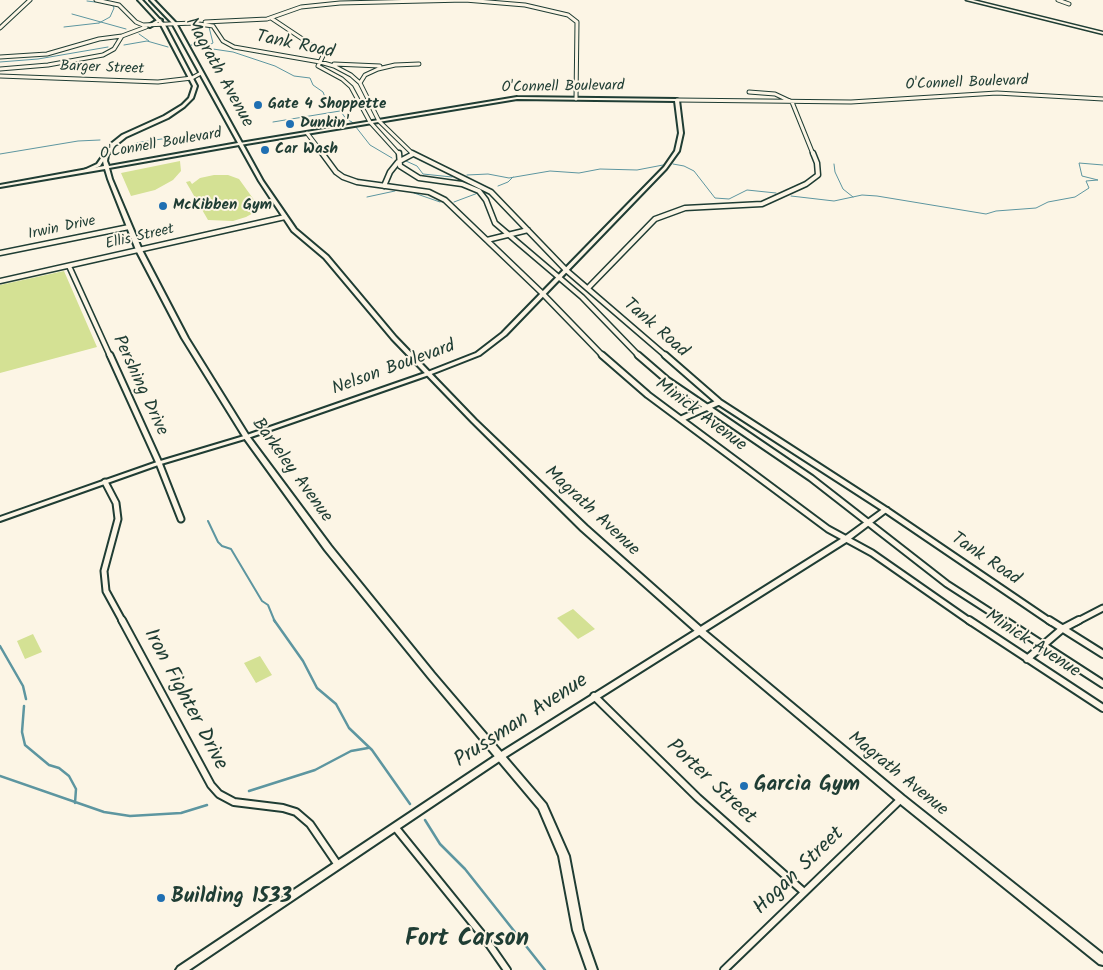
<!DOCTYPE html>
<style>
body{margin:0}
canvas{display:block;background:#fcf5e5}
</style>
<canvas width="1103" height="970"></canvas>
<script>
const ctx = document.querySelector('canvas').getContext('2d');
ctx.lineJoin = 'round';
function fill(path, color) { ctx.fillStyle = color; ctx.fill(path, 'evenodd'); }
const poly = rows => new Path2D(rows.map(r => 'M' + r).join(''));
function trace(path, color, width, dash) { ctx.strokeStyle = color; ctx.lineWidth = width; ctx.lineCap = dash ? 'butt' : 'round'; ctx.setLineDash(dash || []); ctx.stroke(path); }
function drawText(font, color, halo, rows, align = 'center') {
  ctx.font = font + ' Kalam,sans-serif'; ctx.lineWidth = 4; ctx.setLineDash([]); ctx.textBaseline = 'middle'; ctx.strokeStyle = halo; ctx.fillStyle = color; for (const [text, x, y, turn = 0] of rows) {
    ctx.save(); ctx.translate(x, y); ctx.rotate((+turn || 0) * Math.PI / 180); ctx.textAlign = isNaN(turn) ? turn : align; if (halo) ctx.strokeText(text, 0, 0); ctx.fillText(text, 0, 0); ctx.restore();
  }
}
fill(poly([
 [180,161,181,171,173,180,155,190,131,196,121,173],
 [214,175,228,175,239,179,257,204,255,212,246,217,233,221,208,220,186,182,190,181,192,184,200,178],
 [64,271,97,347,0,373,0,285],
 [573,609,595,629,578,639,557,618],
 [33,634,42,652,25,659,17,641],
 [260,656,272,675,256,683,244,663]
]), '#d4e194');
trace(poly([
 [87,1,95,2],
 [72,14,126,29],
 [99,23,110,17,114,8,112,4],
 [64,27,99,23],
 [139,34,149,41],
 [124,45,147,41,168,47],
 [191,45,207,46,213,49,233,52,275,66,294,76,310,78,313,85,323,92,325,97,334,101,346,119,352,122,370,145,392,158],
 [207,46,213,43,209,27],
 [0,62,38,59,108,47],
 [273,122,340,111],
 [135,143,215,131],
 [0,154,78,141,100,140],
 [406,161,417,166,423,174,452,177],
 [673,164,684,166,694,171,715,198,729,199,747,190,776,193],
 [834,164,835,172,843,189,853,197],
 [467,175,488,174,509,178,550,171,579,173,600,169,637,170,663,165],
 [498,186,508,182,513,177],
 [414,193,440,202],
 [791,196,834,201,862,195,877,196,986,214,996,211,1036,208,1048,202,1075,197,1089,188,1086,181,1098,180,1082,176,1079,163,1103,165],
 [367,197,395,191],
 [454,202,478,193]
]), '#5d96a0', 1);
trace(poly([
 [208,521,218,542,222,546,231,549,262,601,268,605,275,622]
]), '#5d96a0', 2);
trace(poly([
 [274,620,303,661,317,688,336,704,349,728,372,750,410,804],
 [0,646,23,686,26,699],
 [24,706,22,732,25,745,49,765,59,768,69,776,76,789,75,803],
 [0,776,104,812,130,816,181,813,207,805],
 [249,791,315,770,351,751,368,748],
 [425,820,440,844,465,869,545,970]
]), '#5d96a0', 2.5);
const minorFar3 = poly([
 [96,0,119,5,136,22,143,25,194,23],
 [1058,0,1069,4],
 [271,18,322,52,323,56,318,66,342,79,351,87,370,122,399,154],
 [205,22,267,19,301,7,340,3,465,0,525,5,568,15,577,22,576,99],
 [192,23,213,26,223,41,234,47,320,62,334,66,351,75,360,83,379,121,413,154],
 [0,28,30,0],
 [0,57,47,54,99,39,122,36],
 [334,64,380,66],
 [0,69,48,65,103,55,114,49,122,36,146,27],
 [0,76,158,82,192,78,201,73],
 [360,83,365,75,378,69,395,65,419,64],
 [749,92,775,94,792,102,813,154],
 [677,100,851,102,997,93,1103,99],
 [307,133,323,154]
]);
const minorFar2 = poly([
 [322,153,336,172,343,177,357,182,429,192,445,200,543,294,603,356],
 [399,153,400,166,419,178,462,184,479,191,486,200,495,223,582,297,639,356],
 [412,153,491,192,566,270,666,356],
 [384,186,390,172,398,162,413,154],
 [487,240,528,230],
 [0,253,129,227],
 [69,266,110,356],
 [0,281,285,217],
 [588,288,655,219,685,208,762,204,806,184,818,175,817,163,813,153]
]);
const minorFar1 = poly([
 [110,355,159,463,181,519],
 [602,355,648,395,828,529,872,553,971,622],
 [638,355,667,380,811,478,947,584,1006,622],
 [665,355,719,402,886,510,1051,622],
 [681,419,719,402],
 [105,482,116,503,118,519,104,571,106,591,123,622],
 [1076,622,1103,608]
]);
const minor = poly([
 [122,620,211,785,219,794,234,802,283,808,296,812,310,824,338,865],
 [969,620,1103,708],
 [1004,620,1103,684],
 [1049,620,1103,654],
 [1027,659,1062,629,1079,620],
 [594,696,698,798,804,892],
 [395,827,484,937,507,970],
 [724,970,901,799]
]);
const tertiary = poly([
 [159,19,162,20,150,27,147,26,159,19],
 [517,97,677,99,679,100,683,133,679,151,666,169,506,335,480,355,429,375,248,438,161,464,0,521,0,517,157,462,244,436,425,373,476,353,502,333,664,167,675,151,679,133,675,101,517,99,240,145,238,144,240,143,517,97],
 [106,151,109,152,100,166,86,172,84,172,84,170,97,164,106,151],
 [884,508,888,508,889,510,848,541,504,758,189,970,176,970,178,967,498,754,844,537,884,508]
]);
const secondary = poly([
 [138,0,142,0,165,25,197,86,193,98,184,107,168,118,126,137,116,145,108,155,107,161,109,166,238,143,172,23,150,0,154,0,176,23,263,181,296,229,328,256,396,337,476,420,587,526,702,628,904,796,1103,954,1103,965,1099,964,898,802,696,632,581,530,472,422,392,339,324,258,292,231,259,181,239,145,109,168,112,179,142,250,188,338,249,436,331,546,434,673,546,804,569,856,583,930,597,970,587,970,573,930,559,856,539,809,428,677,325,550,244,438,182,338,136,250,108,179,105,169,0,187,0,185,104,166,103,161,104,155,112,143,122,135,164,116,182,105,189,98,193,86,161,25,138,0]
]);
const motorway = poly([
 [966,0,973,0,1103,32,1103,34,966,0]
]);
trace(minorFar3, '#1f3d34', 5);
trace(minorFar2, '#1f3d34', 7);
trace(minorFar1, '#1f3d34', 9);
trace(minor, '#1f3d34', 10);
trace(tertiary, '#1f3d34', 4);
trace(secondary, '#1f3d34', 4);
trace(motorway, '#1f3d34', 3);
trace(minorFar3, '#fcf5e5', 3);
trace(minorFar2, '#fcf5e5', 4);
trace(minorFar1, '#fcf5e5', 5);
trace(minor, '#fcf5e5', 6);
fill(tertiary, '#fcf5e5');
fill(secondary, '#fcf5e5');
fill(motorway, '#fcf5e5');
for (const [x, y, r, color] of [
 [258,105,5,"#1f6fb2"],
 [290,124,5,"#1f6fb2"],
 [265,150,5,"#1f6fb2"],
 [163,206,5,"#1f6fb2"],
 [744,786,5,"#1f6fb2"],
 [161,898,5,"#1f6fb2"]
]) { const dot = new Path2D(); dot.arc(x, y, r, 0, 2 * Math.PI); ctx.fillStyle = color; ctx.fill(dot); trace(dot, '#fcf5e5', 2); }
drawText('15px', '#1f3d34', '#fcf5e5', [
 ["Barger Street",102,69,2],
 ["O'Connell Boulevard",967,84,-2],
 ["O'Connell Boulevard",563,88,-1],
 ["O'Connell Boulevard",161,145,-10],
 ["Irwin Drive",62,229,-12],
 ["Ellis Street",140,238,-13]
]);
drawText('bold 15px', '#1f3d34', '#fcf5e5', [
 ["Gate 4 Shoppette",268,105],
 ["Dunkin'",300,124],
 ["Car Wash",275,150],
 ["McKibben Gym",173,206]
], 'left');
drawText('18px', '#1f3d34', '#fcf5e5', [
 ["Tank Road",295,46,12],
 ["Magrath Avenue",218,73,61],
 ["Tank Road",655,329,41],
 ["Nelson Boulevard",394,369,-20],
 ["Pershing Drive",139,386,65],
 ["Minick Avenue",700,416,37],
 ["Barkeley Avenue",291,471,54],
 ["Magrath Avenue",591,512,43],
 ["Tank Road",985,560,34],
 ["Minick Avenue",1032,645,33],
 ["Magrath Avenue",897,775,39]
]);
drawText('21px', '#1f3d34', '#fcf5e5', [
 ["Iron Fighter Drive",184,700,62],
 ["Prussman Avenue",522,722,-33],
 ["Porter Street",710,783,43],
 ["Hogan Street",800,872,-44]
]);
drawText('bold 21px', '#1f3d34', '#fcf5e5', [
 ["Garcia Gym",754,786],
 ["Building 1533",171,898]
], 'left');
drawText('bold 24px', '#1f3d34', '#fcf5e5', [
 ["Fort Carson",467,941]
]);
</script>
